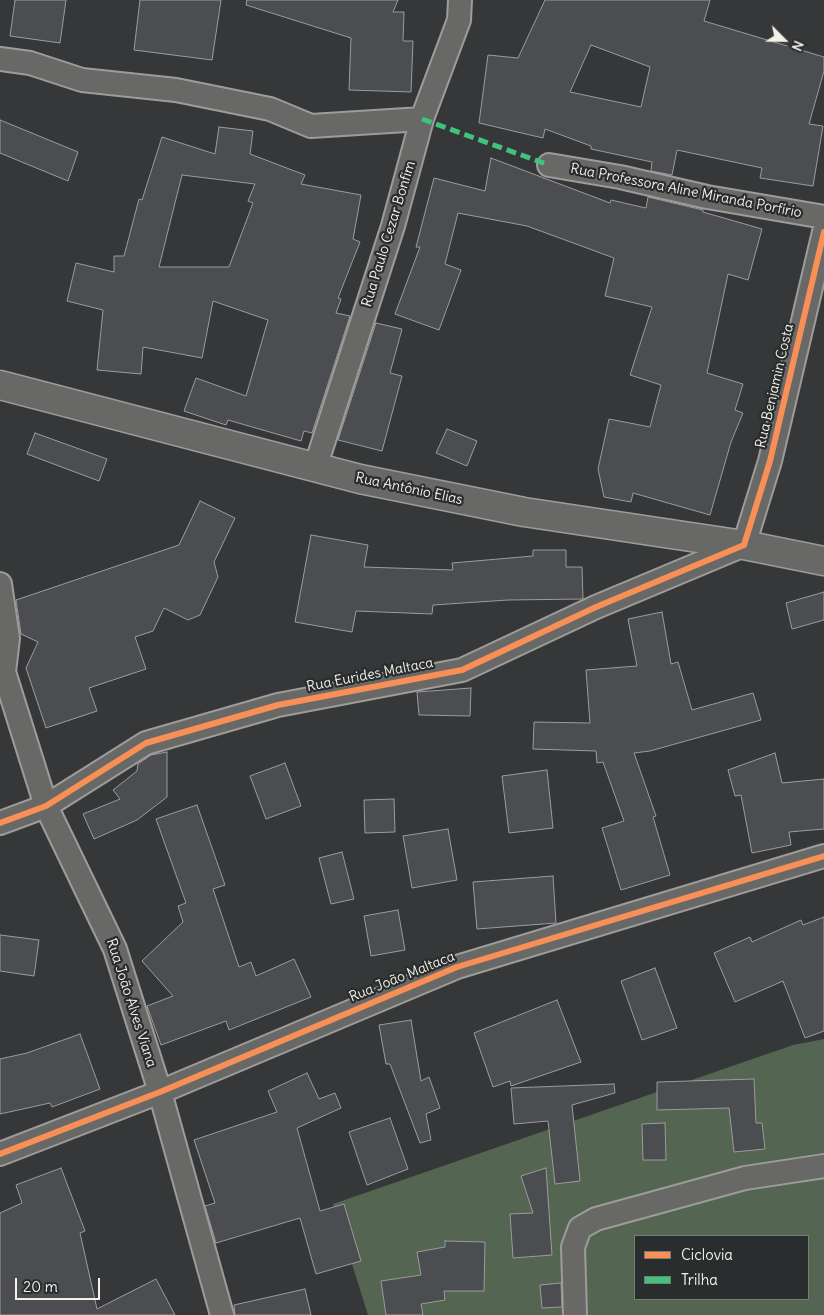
<!DOCTYPE html>
<meta charset="utf-8">
<style>
body{margin:0}
#map{position:relative;width:824px;height:1315px;overflow:hidden;background:#353739;font-family:Delius,sans-serif}
canvas{display:block}
.legend{position:absolute;left:634px;top:1235px;width:175px;height:65px;box-sizing:border-box;background:#2a2d2e;border:1px solid #7b7b78;margin:0;padding:6px 9px;list-style:none;font-size:15px;color:#f4f1e8}
.legend li{display:flex;align-items:center;gap:10px;height:25px}
.legend b{width:25px;border:1px solid #7b7b78}
.north{position:absolute;left:759px;top:15px;width:50px;height:50px;-webkit-text-stroke:4px #2a2d2e;paint-order:stroke;rotate:113deg;font-size:14px;font-weight:700;line-height:20px;text-align:center;color:#f4f1e8}
.north::after{content:'';display:block;margin:auto;width:18px;height:22px;background:#f4f1e8;clip-path:polygon(50% 0,100% 100%,50% 72%,0 100%)}
.scale{position:absolute;left:15px;top:1278px;width:85px;height:22px;box-sizing:border-box;border:2px solid #f4f1e8;border-top:0;padding-left:6px;font-size:15px;line-height:18px;white-space:nowrap;color:#f4f1e8;-webkit-text-stroke:4px #2a2d2e;paint-order:stroke}
</style>
<div id="map">
<canvas width="824" height="1315"></canvas>
<ul class="legend">
<li><b style="height:6px;background:#f78f57"></b>Ciclovia</li>
<li><b style="height:6px;background:#40c37c"></b>Trilha</li>
</ul>
<div class="north">N</div>
<div class="scale">20 m</div>
</div>
<script>
const ctx = document.querySelector('canvas').getContext('2d');
ctx.lineJoin = 'round';
function fill(path, color) { ctx.fillStyle = color; ctx.fill(path, 'evenodd'); }
const poly = rows => new Path2D(rows.map(r => 'M' + r).join(''));
function trace(path, color, width, dash) { ctx.strokeStyle = color; ctx.lineWidth = width; ctx.lineCap = dash ? 'butt' : 'round'; ctx.setLineDash(dash || []); ctx.stroke(path); }
function drawText(font, color, halo, rows, align = 'center') {
  ctx.font = font + ' Delius,sans-serif'; ctx.lineWidth = 4.5; ctx.setLineDash([]); ctx.textBaseline = 'middle'; ctx.strokeStyle = halo; ctx.fillStyle = color; for (const [text, x, y, turn = 0] of rows) {
    ctx.save(); ctx.translate(x, y); ctx.rotate((+turn || 0) * Math.PI / 180); ctx.textAlign = isNaN(turn) ? turn : align; if (halo) ctx.strokeText(text, 0, 0); ctx.fillText(text, 0, 0); ctx.restore();
  }
}
fill(poly([
 [824,1039,824,1315,368,1315,333,1204,793,1045],
 [635,1236,808,1236,808,1299,635,1299]
]), '#546552');
const building = poly([
 [15,0,66,0,60,43,10,36,15,0],
 [140,0,221,0,212,60,134,50,140,0],
 [247,0,398,0,393,12,404,12,403,41,413,41,411,92,349,90,351,38,246,5,247,0],
 [545,0,710,0,704,21,824,57,824,71,809,124,823,126,813,186,760,178,762,168,677,150,672,175,651,171,652,162,591,149,591,146,545,129,543,138,479,123,488,55,518,58,545,0],
 [591,45,650,67,641,107,570,92,591,45],
 [0,120,78,152,68,181,0,153,0,120],
 [219,127,253,131,250,154,305,175,301,184,361,195,353,239,360,242,338,298,341,299,336,313,350,316,312,433,304,431,301,441,228,420,226,425,184,411,196,378,246,396,268,320,213,301,202,358,143,347,141,374,97,370,103,310,67,301,76,263,114,272,114,256,124,256,139,199,142,200,162,137,215,154,219,127],
 [182,175,255,184,248,201,253,203,229,267,159,267,182,175],
 [491,158,610,203,611,200,646,208,648,197,703,210,703,212,762,229,748,280,728,274,707,373,743,384,735,410,743,413,731,442,710,515,633,493,631,502,604,497,598,469,609,419,650,427,661,385,630,375,652,307,605,296,614,258,527,226,458,213,445,264,461,270,439,330,395,314,420,247,416,247,434,178,485,191,491,158],
 [376,323,402,329,390,373,402,376,382,451,338,440,376,323],
 [447,429,477,441,467,466,436,453,447,429],
 [35,433,107,459,99,481,27,454,35,433],
 [200,501,235,518,214,562,218,577,200,615,188,620,164,608,153,631,135,637,146,669,89,688,97,711,46,728,26,668,38,642,21,634,16,600,179,545,200,501],
 [311,535,368,545,364,567,453,570,452,563,533,556,533,550,566,550,566,567,582,567,583,599,508,600,433,605,432,614,356,611,352,632,295,622,311,535],
 [824,592,824,620,792,629,786,603,824,592],
 [662,612,671,664,678,662,692,710,753,693,761,720,650,751,634,753,656,816,653,817,670,875,621,890,602,828,624,821,603,762,597,763,596,751,533,749,534,722,590,723,586,670,637,666,628,619,662,612],
 [471,688,470,716,419,715,417,692,471,688],
 [167,752,167,797,137,820,94,839,83,814,120,799,113,790,137,771,138,764,151,755,167,752],
 [775,753,782,783,824,779,824,829,789,832,791,845,752,853,741,795,735,796,728,770,775,753],
 [285,763,301,806,266,819,250,776,285,763],
 [547,770,553,828,509,833,502,776,547,770],
 [394,799,395,832,365,833,364,800,394,799],
 [197,805,225,885,213,889,239,967,251,962,256,976,294,959,311,997,229,1030,226,1021,161,1045,147,1006,173,996,142,961,183,922,178,906,186,903,156,819,197,805],
 [448,829,457,880,412,888,403,836,448,829],
 [342,852,354,899,331,904,319,858,342,852],
 [553,876,556,923,477,929,473,882,553,876],
 [398,910,405,950,371,956,364,916,398,910],
 [824,917,824,1031,805,1038,783,981,735,1002,714,953,750,937,752,942,801,920,803,925,824,917],
 [0,935,39,940,34,976,0,971,0,935],
 [655,968,677,1028,642,1040,621,981,655,968],
 [557,1000,581,1062,511,1086,510,1081,493,1087,474,1033,557,1000],
 [411,1020,421,1081,429,1077,440,1108,426,1114,431,1140,420,1143,390,1064,386,1064,379,1025,411,1020],
 [80,1034,100,1089,52,1107,50,1103,0,1114,0,1059,27,1053,80,1034],
 [307,1073,319,1099,335,1093,341,1108,297,1128,320,1211,344,1204,361,1261,316,1274,300,1218,216,1243,205,1206,215,1203,194,1140,277,1112,268,1091,307,1073],
 [754,1079,756,1123,762,1123,765,1149,734,1152,729,1108,657,1110,657,1082,754,1079],
 [614,1084,615,1093,572,1105,580,1181,555,1184,548,1121,514,1124,511,1088,614,1084],
 [390,1118,408,1169,367,1185,349,1132,390,1118],
 [665,1123,666,1160,643,1160,642,1124,665,1123],
 [61,1168,85,1231,80,1233,97,1309,156,1279,175,1315,0,1315,0,1213,22,1203,16,1185,61,1168],
 [546,1168,552,1255,513,1258,510,1214,533,1213,521,1176,546,1168],
 [445,1241,485,1242,484,1291,444,1291,445,1300,421,1304,423,1315,386,1315,381,1281,421,1275,417,1252,445,1247,445,1241],
 [561,1283,562,1307,542,1308,540,1285,561,1283],
 [305,1289,311,1315,235,1315,234,1305,305,1289]
]);
fill(building, '#4b4d51');
trace(building, '#9c9c9b', 1);
const minor = poly([
 [0,59,30,63,82,80,176,90,270,109,311,126,422,119],
 [549,165,620,177,707,197,824,217],
 [315,468,393,226,422,119,459,20,460,0],
 [0,584,8,638,4,672,46,806,115,949,160,1092,222,1315],
 [0,823,46,806,146,743,278,705,462,670,596,607,744,545,770,461,824,232],
 [0,1154,160,1092,457,967,824,856],
 [575,1315,573,1247,580,1228,596,1219,745,1178,824,1166]
]);
const tertiary = poly([
 [0,385,360,479,524,512,744,545,824,561]
]);
trace(minor, '#9c9c9b', 26);
trace(tertiary, '#9c9c9b', 31);
trace(minor, '#686866', 22);
trace(tertiary, '#686866', 28);
trace(poly([
 [422,119,549,165]
]), '#40c37c', 5, [10, 5]);
trace(poly([
 [0,823,46,806,146,743,278,705,462,670,596,607,744,545,770,461,824,232],
 [0,1154,160,1092,457,967,824,856]
]), '#f78f57', 6);
drawText('14px', '#f4f1e8', '#2a2d2e', [
 ["Rua Professora Aline Miranda Porfírio",686,191,11],
 ["Rua Paulo Cezar Bonfim",389,234,-73],
 ["Rua Benjamin Costa",775,386,-77],
 ["Rua Antônio Elias",409,489,12],
 ["Rua Eurides Maltaca",370,675,-11],
 ["Rua João Maltaca",402,977,-22],
 ["Rua João Alves Viana",131,1003,72]
]);
</script>
